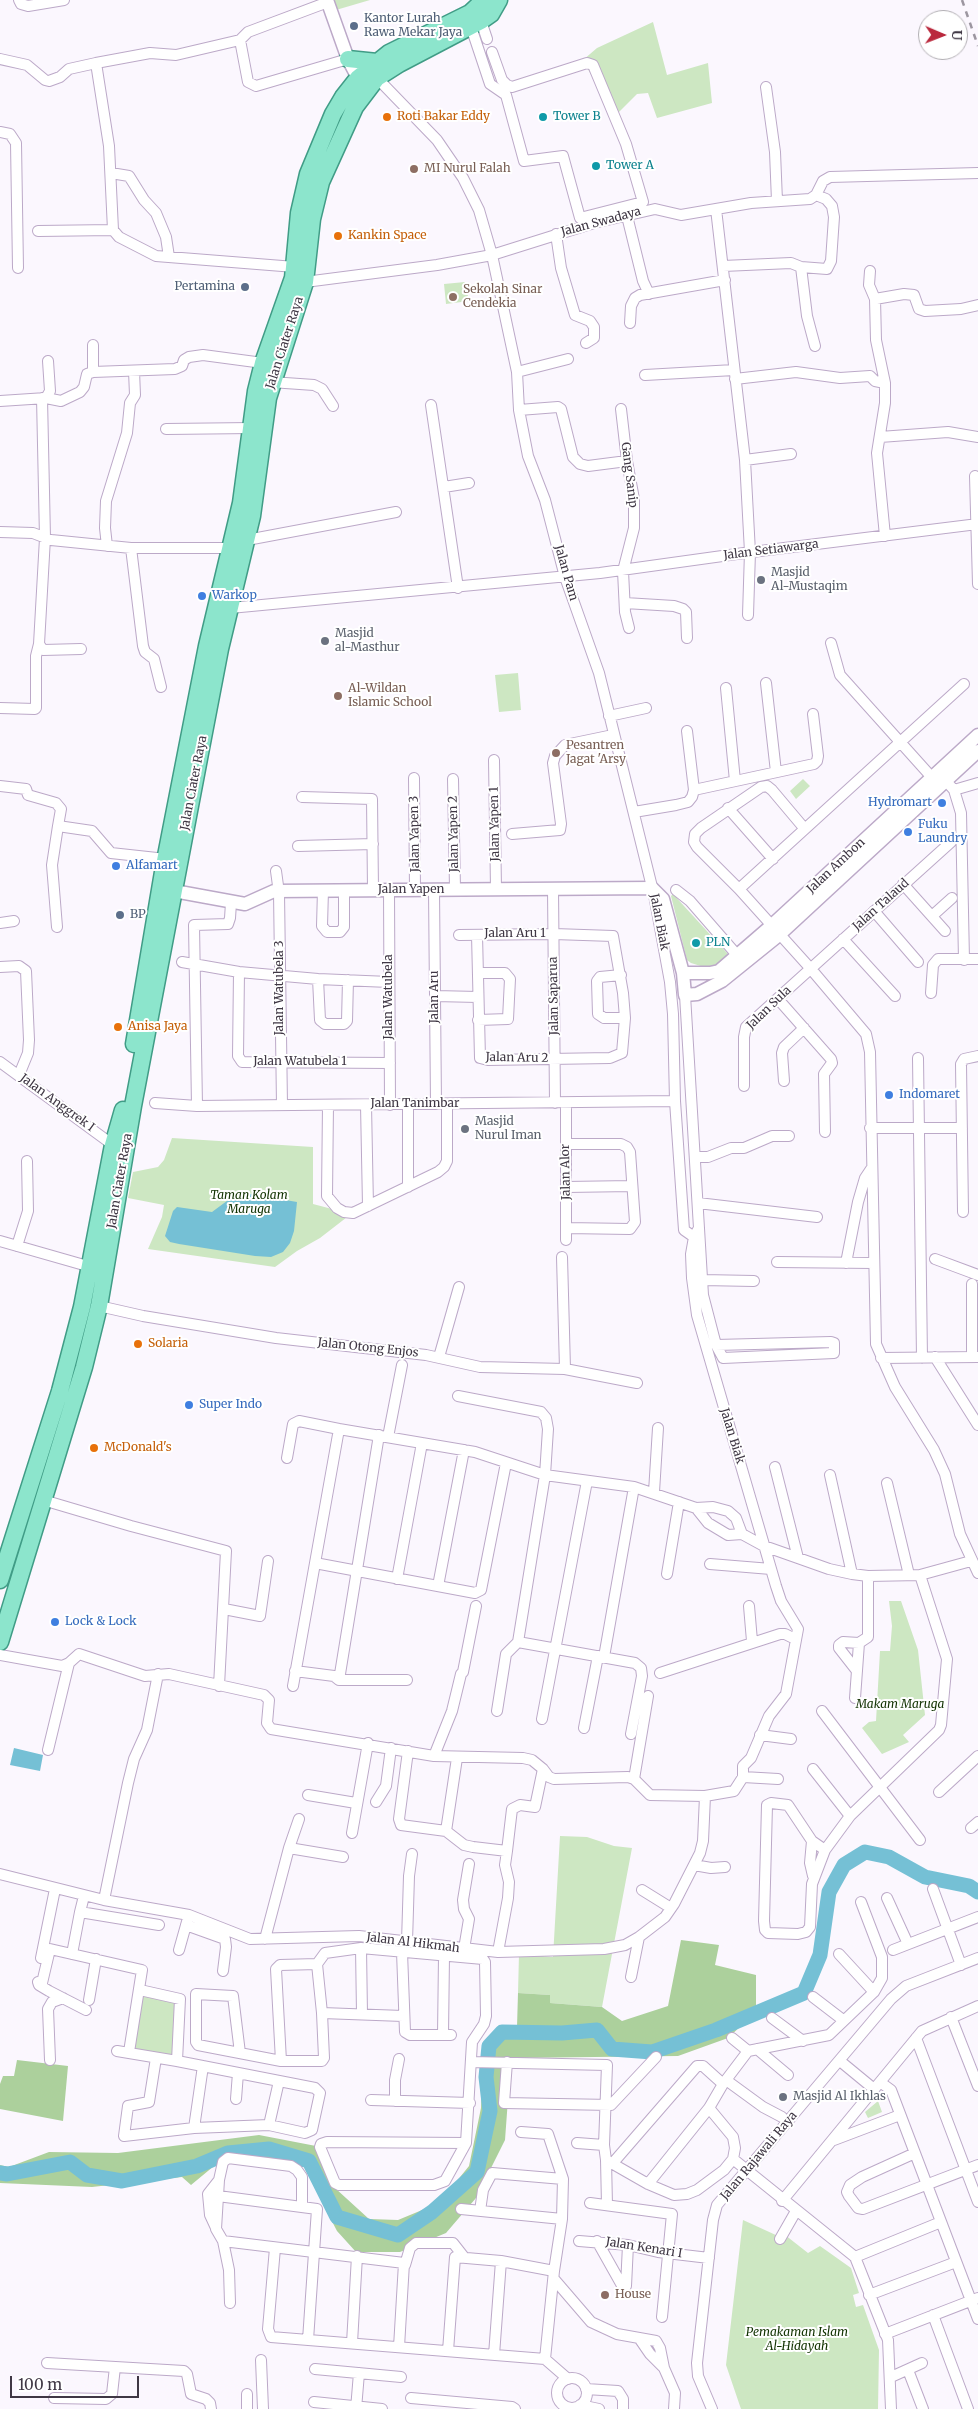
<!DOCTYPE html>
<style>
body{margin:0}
#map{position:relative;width:978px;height:2409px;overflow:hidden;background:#fbf7fe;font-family:Merriweather,serif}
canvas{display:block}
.north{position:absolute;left:918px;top:10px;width:50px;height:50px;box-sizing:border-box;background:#fff;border:1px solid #b2afb4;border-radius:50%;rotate:91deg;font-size:14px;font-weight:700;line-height:20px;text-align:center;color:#3f3744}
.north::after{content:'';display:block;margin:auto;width:18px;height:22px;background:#ba293d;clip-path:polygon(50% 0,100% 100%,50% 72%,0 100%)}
.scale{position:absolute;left:10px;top:2376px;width:129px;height:22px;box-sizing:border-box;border:2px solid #3f3744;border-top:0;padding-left:6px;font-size:15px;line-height:18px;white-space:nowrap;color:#3f3744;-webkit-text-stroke:4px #fff;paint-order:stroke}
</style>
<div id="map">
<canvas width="978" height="2409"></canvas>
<div class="north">U</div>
<div class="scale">100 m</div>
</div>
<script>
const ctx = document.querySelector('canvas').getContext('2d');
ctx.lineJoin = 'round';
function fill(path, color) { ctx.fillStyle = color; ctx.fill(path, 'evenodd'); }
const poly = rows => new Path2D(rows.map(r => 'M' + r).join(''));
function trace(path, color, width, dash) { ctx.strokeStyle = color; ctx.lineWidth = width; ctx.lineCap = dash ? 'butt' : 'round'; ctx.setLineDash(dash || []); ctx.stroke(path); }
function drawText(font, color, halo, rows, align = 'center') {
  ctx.font = font + ' Merriweather,serif'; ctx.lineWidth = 4; ctx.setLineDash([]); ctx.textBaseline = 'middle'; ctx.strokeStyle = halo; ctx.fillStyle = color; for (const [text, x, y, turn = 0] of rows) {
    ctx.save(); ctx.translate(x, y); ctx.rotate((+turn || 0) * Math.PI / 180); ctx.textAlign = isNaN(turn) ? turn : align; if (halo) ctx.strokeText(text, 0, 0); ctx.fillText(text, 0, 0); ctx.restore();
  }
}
fill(poly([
 [333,0,370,0,336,10],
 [653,22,667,75,708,63,712,103,657,118,648,93,637,94,614,117,583,60,597,48],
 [465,282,469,301,446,304,444,284],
 [518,673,521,710,499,712,495,675],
 [803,779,810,786,796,799,790,791],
 [673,894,728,954,714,967,707,968,691,963,687,960,671,896],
 [172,1138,313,1147,313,1204,351,1214,320,1238,297,1251,275,1267,148,1249,162,1217,164,1205,128,1198,133,1172,158,1167,164,1160],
 [889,1601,901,1601,918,1650,925,1715,903,1735,909,1742,882,1754,862,1728,869,1722,876,1721,880,1651,890,1651,892,1626],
 [560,1836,587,1837,614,1846,632,1848,602,2007,550,2003,550,1995,518,1993,519,1954,553,1957],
 [140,1990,178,1997,177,2061,126,2052],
 [878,2101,882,2112,868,2118,865,2112],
 [743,2220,778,2236,780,2231,808,2253,820,2246,851,2268,859,2293,853,2295,856,2307,863,2305,879,2350,878,2409,741,2409,726,2365]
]), '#cde7c2');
fill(poly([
 [681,1940,719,1945,715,1965,756,1975,756,2012,728,2038,678,2056,511,2058,505,2140,476,2198,446,2233,400,2252,356,2252,337,2231,304,2167,247,2158,214,2166,191,2185,182,2177,92,2187,0,2183,0,2165,9,2167,49,2152,118,2153,259,2135,316,2146,335,2188,369,2219,398,2220,439,2203,469,2166,481,2108,483,2048,498,2030,517,2027,518,1993,550,1995,550,2003,602,2007,622,2021,668,2006],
 [17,2060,68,2066,63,2121,0,2109,0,2084,3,2076,14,2076]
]), '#acd09c');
fill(poly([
 [245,1193,297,1202,294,1231,290,1243,283,1252,271,1257,255,1256,179,1244,170,1242,165,1236,173,1211,177,1207,212,1212,235,1195],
 [14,1748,43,1755,40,1771,10,1765]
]), '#75c0d5');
trace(poly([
 [0,2173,7,2174,70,2162,87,2175,122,2181,197,2166,228,2153,269,2149,309,2161,337,2217,398,2235,432,2212,477,2172,490,2111,486,2077,489,2046,502,2032,562,2033,597,2030,612,2049,652,2052,716,2030,804,1993,820,1955,829,1892,844,1865,865,1852,889,1857,925,1877,969,1886,978,1892]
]), '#75c0d5', 15);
const minor = poly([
 [19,0,21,4,28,6,64,0],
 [481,21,487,39],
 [471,27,490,84,506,95,524,161,563,156,580,218,643,202,626,144,593,65,587,63,512,87,507,85,502,80,492,52],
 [240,40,248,32,328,2],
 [0,59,27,65,45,80,49,81,60,77,69,69,96,63,150,53,176,55,240,40,248,82,256,86,348,59],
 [96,63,109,146,113,230,119,237,156,256,295,267],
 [377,78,437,140,463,178,479,210,492,255,517,372,519,410,528,456,545,500,565,577,599,673,654,895,670,982,673,1014,675,1101,684,1230,694,1237],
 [766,87,775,152,777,201],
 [0,132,10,134,16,143,18,268],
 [111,173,129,176,144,200,156,213,166,237,169,257],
 [716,209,745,460,750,552,748,615],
 [627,216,643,281,649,294],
 [38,231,113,230],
 [556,234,561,268,575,315,590,321,594,327,594,338,586,343],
 [723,266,791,263,801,267,827,269,831,261,834,217,832,206,826,199,816,195],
 [801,267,807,316,815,346],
 [870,271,869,285,875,299,876,340,885,383,885,403,877,453,885,536],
 [305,282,437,265,492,255,594,223,655,209,681,215,751,203,810,199,816,195,823,181,830,177,978,173],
 [875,299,904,294,914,295,919,309,925,311,961,309,978,305],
 [630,323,631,306,635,298,640,295,725,280],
 [93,372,175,369,182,366,184,360,189,357,203,355,263,363],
 [517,372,568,359],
 [645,375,734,370],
 [735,379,796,372,840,378,870,376,875,381,885,383],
 [271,382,314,385,322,389,333,406],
 [42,398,45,538,39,644,43,650,81,649],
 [46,398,61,401,80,392,84,387,87,374,93,372,93,345],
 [0,401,46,398,50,391,48,361],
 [431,405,458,588],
 [621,409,627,461,634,499,634,528,623,571,625,612,629,628],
 [519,410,558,407,561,409,573,457,580,464,588,466,627,461],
 [166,429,252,428],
 [880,437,948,432,978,437],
 [745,460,791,454],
 [975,476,978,584],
 [444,487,469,483],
 [0,532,33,533,51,540,131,548,231,548],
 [247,540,396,512],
 [107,546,105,528,106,501,127,433,130,403,135,395,134,371],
 [131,548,143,646,145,652,154,659,161,687],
 [625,603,674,606,683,609,686,612,687,638],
 [230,608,600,573,744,553,978,524],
 [831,643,840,675,936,782],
 [766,683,776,772],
 [726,688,735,781],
 [0,708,35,709,36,708,36,656,39,644],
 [609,716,646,708],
 [494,760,496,889],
 [414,778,415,890],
 [453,779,455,889],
 [946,781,954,790,961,813,964,960],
 [0,786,26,789,28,795,56,803,61,809,58,826,92,831,111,853,166,859],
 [694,790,814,764,817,761,818,756,813,714],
 [954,790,978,783],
 [302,797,372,799,373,890],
 [728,808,773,859],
 [634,812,676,805,688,802,692,797,694,790,687,731],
 [804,828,772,790,767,786,761,787,701,828,695,834,694,842,697,847,739,889,811,969,866,1034,870,1052,876,1344,895,1387,934,1450,945,1474,960,1534,978,1573],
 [512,834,560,830,561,824,553,763,555,756,565,745,613,735],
 [298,846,373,844],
 [276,871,279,893,282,1105],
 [903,884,945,931],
 [553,889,555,1103],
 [739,889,964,684],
 [323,890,322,926,327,932,340,932,344,927,344,890],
 [389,890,390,1105],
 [434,890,436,1104],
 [676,890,690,901,737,955],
 [874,911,918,962],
 [932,916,952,898],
 [0,923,14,921],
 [57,927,52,865,58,826],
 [459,935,554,934,613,936,623,993,625,1018,622,1053,610,1058,488,1060,480,1058,477,935],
 [843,939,895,996],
 [182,962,239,972,318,979,389,982],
 [0,967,19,966,26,971,29,1040,28,1053,19,1075],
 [239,972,238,1056,242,1062,390,1063],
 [621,975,600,977,597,981,598,1014,604,1018,625,1018],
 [318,979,320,1020,325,1024,344,1024,347,1021,348,980],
 [931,993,933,965,938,959,978,959],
 [685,995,703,1295,716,1345,723,1358,834,1353,834,1343,831,1342,716,1345],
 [435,996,478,997],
 [778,999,831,1059,832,1063,824,1074,825,1132],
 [478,1020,508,1019,510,979,505,973,478,973],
 [918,1058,922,1358],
 [0,1062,113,1145],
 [784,1081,782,1053,784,1047,804,1028],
 [744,1086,744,1037,746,1027,951,842],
 [155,1103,197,1106,675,1101],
 [566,1103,566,1240],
 [408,1104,408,1187],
 [328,1105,327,1196,337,1208,344,1212,353,1213,438,1172,444,1167,447,1161,447,1104],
 [366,1105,368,1206],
 [197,1106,194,925,228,924,230,918,231,903],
 [870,1128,962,1128],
 [566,1144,621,1144,627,1147,630,1152,635,1222,630,1229,566,1228],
 [695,1157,708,1157,731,1148,744,1148,772,1136,789,1136],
 [566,1187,632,1186],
 [698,1203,817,1217],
 [963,1212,961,1064,964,1059,978,1056],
 [0,1241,91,1267],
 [17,1246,28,1211,27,1161],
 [562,1257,565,1369],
 [935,1259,978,1275],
 [777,1262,874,1263],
 [846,1263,858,1202,865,1178,871,1169],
 [702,1280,754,1281],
 [972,1284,972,1357],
 [99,1306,143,1316,276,1338,426,1355,480,1367,565,1369,637,1383],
 [439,1357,459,1287],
 [935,1357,978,1425],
 [881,1358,978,1357],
 [458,1396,541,1412,546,1418,548,1429,545,1475,518,1642,506,1654,497,1711],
 [388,1437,402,1365],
 [287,1458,293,1424,299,1421,339,1429],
 [775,1467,798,1558],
 [830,1475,852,1574],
 [887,1483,909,1575],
 [654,1492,658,1428],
 [43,1500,131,1526,226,1551,219,1686],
 [696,1508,708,1523,728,1535,742,1534,764,1546,798,1558,829,1569,852,1574,868,1576,920,1575,971,1561],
 [315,1563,475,1593,481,1590,506,1463],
 [710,1564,771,1569],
 [667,1574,679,1502],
 [397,1579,422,1443],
 [438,1586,464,1450],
 [749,1606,752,1641],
 [224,1609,260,1616,268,1561],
 [518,1642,635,1663,641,1668,642,1676,631,1734],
 [0,1655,62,1666,69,1663],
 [604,1657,634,1487],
 [295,1671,334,1676,339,1680,407,1680],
 [857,1671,839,1648,839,1645,843,1642,859,1643,868,1637,868,1576],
 [660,1673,780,1634,785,1634,795,1639],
 [339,1680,379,1435],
 [293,1686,339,1429,475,1452,545,1475,634,1487,696,1508,713,1507,728,1511,736,1518,742,1534],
 [855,1698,859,1643],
 [822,1711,920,1840],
 [542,1719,587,1481],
 [584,1728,598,1656],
 [760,1735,791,1739],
 [48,1750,69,1663,79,1654,145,1676,169,1674,264,1695,269,1700,267,1723,271,1729,434,1756,523,1758,532,1760,543,1769,549,1777,554,1779,628,1777,634,1779,650,1795,705,1796,734,1791,743,1777,743,1766,751,1758,769,1716,786,1694,798,1629,781,1601,776,1586,697,1315,692,1278,691,1254,694,1237,699,1228],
 [408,1751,399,1819,401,1825,446,1831,464,1845,473,1847,507,1851,512,1809,520,1805,535,1807,543,1769],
 [434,1756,452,1711,461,1674,463,1672,476,1606],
 [813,1769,850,1816],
 [743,1777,778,1779],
 [634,1779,648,1696],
 [939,1792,978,1756],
 [308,1795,356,1803],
 [376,1802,386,1786,391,1748],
 [971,1828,978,1822],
 [446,1831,457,1758],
 [352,1833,368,1743],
 [812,1841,810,1863,813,1876],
 [289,1848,343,1857],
 [825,1850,812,1841,788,1805,771,1803,767,1805,764,1921,765,1930,768,1933,798,1934,806,1932,810,1927,812,1884,825,1850,850,1816,939,1730,941,1725,947,1659,920,1575],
 [694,1865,711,1868,725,1867],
 [0,1874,104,1900,189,1915,250,1939,359,1936,498,1952,604,1949,625,1945,639,1937,665,1917,674,1904,700,1853,703,1841,705,1796],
 [933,1889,961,1965],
 [642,1890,671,1908],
 [84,1896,80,1912,159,1925],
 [887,1898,908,1944],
 [104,1900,128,1783,134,1759,147,1730,158,1674],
 [186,1925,225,1939,226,1947,223,1971],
 [265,1939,289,1848,299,1819],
 [407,1942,409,1876,412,1854],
 [361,1948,362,2014],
 [464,1949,469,1919,464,1909,463,1900,469,1864],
 [179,1950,188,1918],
 [893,1950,978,1917],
 [402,1952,405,2032,410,2035,451,2035],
 [498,1952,508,1898,509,1882,505,1865,507,1851],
 [72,1954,80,1912],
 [839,1954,874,1992],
 [41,1958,55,1889],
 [631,1977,639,1937],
 [38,1982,39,1985,49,1991,86,2010],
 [42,1983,50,1949,142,1970,129,2052],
 [140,1990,180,1999,177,2061],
 [813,1997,843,2020],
 [89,2000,96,1959],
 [322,2013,403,2016],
 [951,2017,978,2086],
 [772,2018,803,2041],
 [443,2035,444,1956],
 [732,2038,748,2051],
 [916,2038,978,2202],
 [757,2049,788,2075],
 [117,2051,177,2061,315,2088,320,2093,312,2130,305,2133,269,2125,194,2128,124,2136,128,2106,149,2102,156,2058],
 [240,2053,233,1996,196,1994,196,2042,198,2045,281,2061,322,2061,324,2058,322,2013,317,1964,325,1953,361,1948,483,1959,485,1962,486,2016,484,2024,472,2042,466,2143,445,2181,434,2185,339,2185,335,2183,320,2147,321,2144,327,2142,466,2143],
 [50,2060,48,2009,52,2002,63,1998],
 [281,2061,276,1969,280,1965,317,1964],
 [840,2061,874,2089],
 [471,2062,607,2065,604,2145,606,2160,648,2184,674,2195,687,2194,697,2190,724,2170,733,2159,735,2148,733,2137,709,2108],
 [507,2062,504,2103,611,2105,656,2057],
 [726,2080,763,2107,782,2117],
 [880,2082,891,2090,978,2319],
 [236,2099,238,2073],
 [371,2100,470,2103],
 [395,2101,395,2080,399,2059],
 [269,2125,279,2081],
 [194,2128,203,2066],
 [521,2132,548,2134,563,2179,562,2219,554,2271,545,2359],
 [834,2140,900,2115],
 [577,2143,604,2145],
 [915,2153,862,2177,850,2185,847,2192,849,2196,858,2208,863,2209,978,2165],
 [733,2159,855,2257,888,2340,891,2409],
 [606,2160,607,2205],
 [612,2164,697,2066,703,2066,723,2084],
 [648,2184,709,2108,723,2084,748,2051,829,2035,874,1992,882,1978,882,1957,861,1902],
 [218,2196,317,2209,308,2340],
 [782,2201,922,2031,978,2006],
 [590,2203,672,2214,662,2317],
 [461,2209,562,2219],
 [480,2211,483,2190,492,2173,563,2179],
 [216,2228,210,2215,208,2194,219,2180],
 [780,2239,796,2211],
 [223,2241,404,2263,399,2347],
 [579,2241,628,2245,658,2252,709,2258],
 [597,2241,624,2289,626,2286,628,2245],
 [275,2248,268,2329,271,2337,545,2359,568,2379],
 [855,2257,941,2222],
 [405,2265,410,2248,416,2243,453,2243,464,2257],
 [554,2279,591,2322,617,2334,656,2341,660,2348,664,2368,675,2393,674,2409],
 [869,2295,956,2262],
 [230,2303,229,2270,223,2241,216,2229,219,2180,223,2162,228,2158,291,2166,297,2170,302,2177,302,2207],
 [933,2315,968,2409],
 [885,2334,978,2298],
 [639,2338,650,2354,664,2368],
 [352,2343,357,2256],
 [448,2351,455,2257,501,2261,554,2271],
 [494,2355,501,2261],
 [261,2360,263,2409],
 [47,2363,184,2371,187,2374,191,2394,206,2399,210,2403,211,2409],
 [315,2369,401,2377],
 [908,2370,923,2409],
 [891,2377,922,2363],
 '557 2393a15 15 0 1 1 30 0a15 15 0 1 1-30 0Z',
 [586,2389,618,2391,623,2399,623,2409],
 [54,2398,106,2399,112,2394,115,2367],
 [411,2398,512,2407,515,2409],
 [314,2402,382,2409],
 [580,2405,599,2409],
 [247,2409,247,2394],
 [356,2409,359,2373],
 [712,2409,698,2376,697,2363,713,2220,717,2205,891,1999,906,1986,978,1958]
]);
const tertiary = poly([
 [327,0,348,59,358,78],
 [174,891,245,904,274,891,652,888,663,899,683,973,685,995,697,994,722,981,779,935,978,751],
 [683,973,710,973,719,971,771,926,978,735]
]);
const primary = poly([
 [348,59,377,62],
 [134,1044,164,866,207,646,241,503,256,391,263,363,293,278,299,213,308,174,333,114,343,97,358,78,389,53,470,13,484,0],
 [0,1580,60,1391,82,1307,113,1145,123,1110],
 [0,1642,84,1367,99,1306,133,1106,201,748,220,649,252,516,268,398,305,282,312,219,321,182,355,107,377,78,399,64,481,21,491,14,499,0]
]);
trace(minor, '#bca9c8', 12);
trace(tertiary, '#bca9c8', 15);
trace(primary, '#409c86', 19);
trace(minor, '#fff', 10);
trace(tertiary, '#fff', 12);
trace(primary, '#8ce5cc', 16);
trace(poly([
 [962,0,978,46]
]), '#9c96a0', 2.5, [6, 6]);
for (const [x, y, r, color] of [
 [354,26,5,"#5c6f8a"],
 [387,117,5,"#e8710a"],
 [543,117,5,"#0f9aa8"],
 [596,166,5,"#0f9aa8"],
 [414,169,5,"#8d6e63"],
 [338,236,5,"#e8710a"],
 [245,287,5,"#5c6f8a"],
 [453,297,5,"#8d6e63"],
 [761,580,5,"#6b7280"],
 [202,596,5,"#3f7fe0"],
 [325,641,5,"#6b7280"],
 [338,696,5,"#8d6e63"],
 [556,753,5,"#8d6e63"],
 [942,803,5,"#3f7fe0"],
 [908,832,5,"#3f7fe0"],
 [116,866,5,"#3f7fe0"],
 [120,915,5,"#5c6f8a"],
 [696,943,5,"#0f9aa8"],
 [118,1027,5,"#e8710a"],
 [889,1095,5,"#3f7fe0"],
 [465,1129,5,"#6b7280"],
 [138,1344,5,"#e8710a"],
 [189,1405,5,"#3f7fe0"],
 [94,1448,5,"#e8710a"],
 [55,1622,5,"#3f7fe0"],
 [783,2097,5,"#6b7280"],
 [605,2295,5,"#8d6e63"]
]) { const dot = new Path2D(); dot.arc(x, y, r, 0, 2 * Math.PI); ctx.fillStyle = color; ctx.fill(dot); trace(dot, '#fff', 2); }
drawText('12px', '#4e5e75', '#fff', [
 ["Kantor Lurah",364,19],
 ["Rawa Mekar Jaya",364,33],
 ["Pertamina",235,287,"right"],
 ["BP",130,915]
], 'left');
drawText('12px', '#c56008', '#fff', [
 ["Roti Bakar Eddy",397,117],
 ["Kankin Space",348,236],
 ["Anisa Jaya",128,1027],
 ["Solaria",148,1344],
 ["McDonald's",104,1448]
], 'left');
drawText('12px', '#0d838f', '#fff', [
 ["Tower B",553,117],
 ["Tower A",606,166],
 ["PLN",706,943]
], 'left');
drawText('12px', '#785e54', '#fff', [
 ["MI Nurul Falah",424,169],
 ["Sekolah Sinar",463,290],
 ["Cendekia",463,304],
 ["Al-Wildan",348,689],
 ["Islamic School",348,703],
 ["Pesantren",566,746],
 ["Jagat 'Arsy",566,760],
 ["House",615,2295]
], 'left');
drawText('12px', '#3f3744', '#fff', [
 ["Jalan Swadaya",601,222,-15],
 ["Jalan Ciater Raya",285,343,-72],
 ["Gang Sanip",629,475,83],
 ["Jalan Setiawarga",771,550,-7],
 ["Jalan Pam",566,573,74],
 ["Jalan Ciater Raya",194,783,-79],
 ["Jalan Yapen 1",495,824,-91],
 ["Jalan Yapen 3",415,834,-91],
 ["Jalan Yapen 2",454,834,-91],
 ["Jalan Ambon",836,866,-43],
 ["Jalan Yapen",411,890],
 ["Jalan Talaud",881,905,-42],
 ["Jalan Biak",659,922,79],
 ["Jalan Aru 1",515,934],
 ["Jalan Watubela 3",280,988,-90],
 ["Jalan Saparua",554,996,-91],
 ["Jalan Watubela",389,997,-90],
 ["Jalan Aru",435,997,-90],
 ["Jalan Sula",769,1008,-44],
 ["Jalan Aru 2",517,1058,1],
 ["Jalan Watubela 1",300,1062],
 ["Jalan Anggrek I",57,1103,36],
 ["Jalan Tanimbar",415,1104],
 ["Jalan Alor",566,1172,-91],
 ["Jalan Ciater Raya",120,1181,-80],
 ["Jalan Otong Enjos",368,1348,6],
 ["Jalan Biak",732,1436,73],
 ["Jalan Al Hikmah",413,1943,7],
 ["Jalan Rajawali Raya",759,2156,-50],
 ["Jalan Kenari I",644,2248,9]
]);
drawText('12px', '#5b616d', '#fff', [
 ["Masjid",771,573],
 ["Al-Mustaqim",771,587],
 ["Masjid",335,634],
 ["al-Masthur",335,648],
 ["Masjid",475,1122],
 ["Nurul Iman",475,1136],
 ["Masjid Al Ikhlas",793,2097]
], 'left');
drawText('12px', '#366cbe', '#fff', [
 ["Warkop",212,596],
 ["Hydromart",932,803,"right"],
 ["Fuku",918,825],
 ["Laundry",918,839],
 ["Alfamart",126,866],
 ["Indomaret",899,1095],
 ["Super Indo",199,1405],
 ["Lock & Lock",65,1622]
], 'left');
drawText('italic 12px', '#113200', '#fff', [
 ["Taman Kolam",249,1196],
 ["Maruga",249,1210],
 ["Makam Maruga",900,1705],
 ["Pemakaman Islam",797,2333],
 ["Al-Hidayah",797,2347]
]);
</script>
